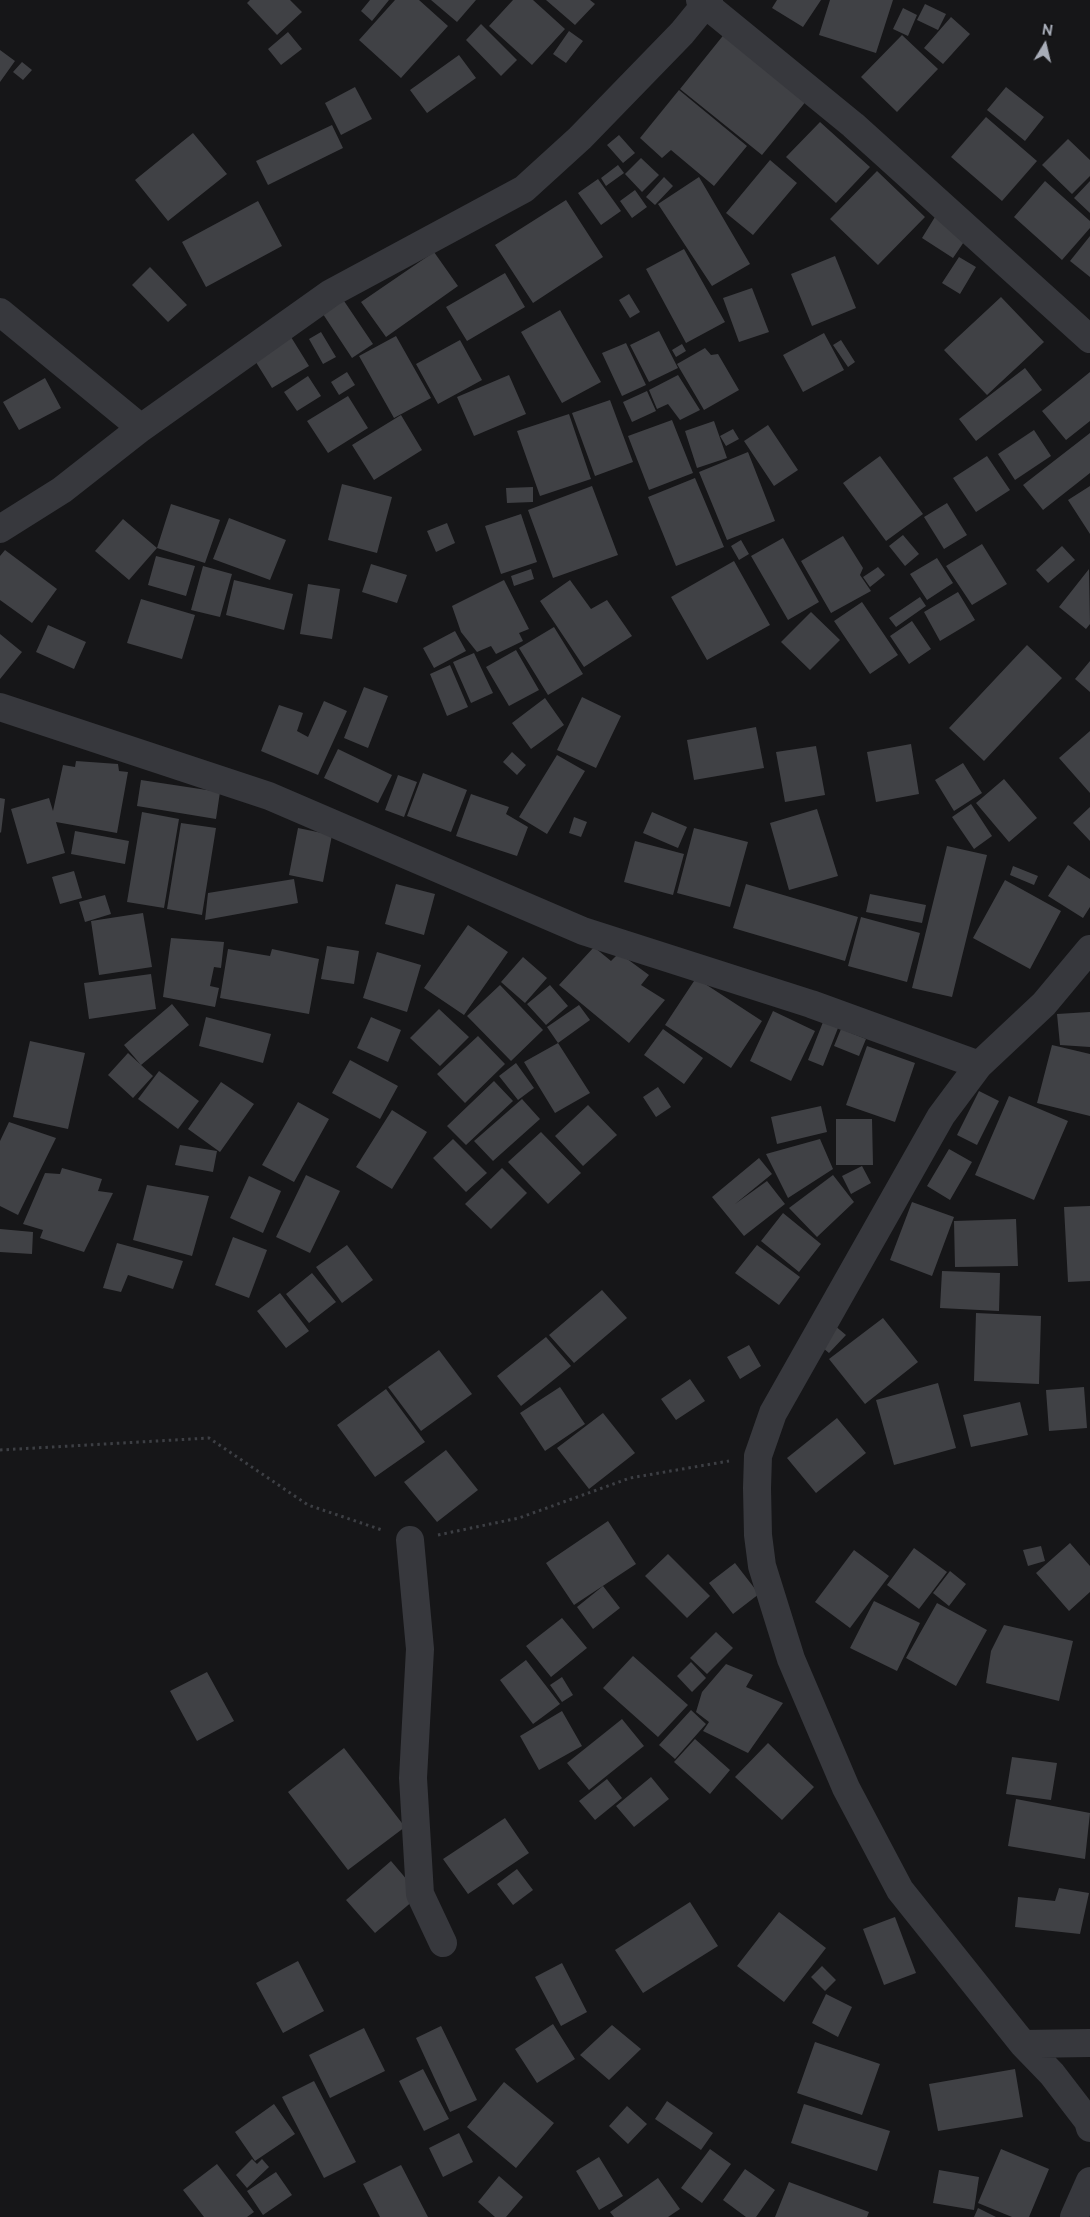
<!DOCTYPE html>
<style>
body{margin:0}
#map{position:relative;width:1090px;height:2217px;overflow:hidden;background:#161618;font-family:Raleway,sans-serif}
canvas{display:block}
.north{position:absolute;left:1020px;top:20px;width:50px;height:50px;-webkit-text-stroke:4px #111113;paint-order:stroke;rotate:9deg;font-size:14px;font-weight:700;line-height:20px;text-align:center;color:#a8adb8}
.north::after{content:'';display:block;margin:auto;width:18px;height:22px;background:#a8adb8;clip-path:polygon(50% 0,100% 100%,50% 72%,0 100%)}
</style>
<div id="map">
<canvas width="1090" height="2217"></canvas>
<div class="north">N</div>
</div>
<script>
const ctx = document.querySelector('canvas').getContext('2d');
ctx.lineJoin = 'round';
function fill(path, color) { ctx.fillStyle = color; ctx.fill(path, 'evenodd'); }
const poly = rows => new Path2D(rows.map(r => 'M' + r).join(''));
function trace(path, color, width, dash) { ctx.strokeStyle = color; ctx.lineWidth = width; ctx.lineCap = dash ? 'butt' : 'round'; ctx.setLineDash(dash || []); ctx.stroke(path); }
fill(poly([
 [250,0,290,0,302,12,277,35,247,3],
 [370,0,389,0,372,21,361,11],
 [395,0,419,0,448,26,401,78,359,40],
 [431,0,476,0,457,22],
 [513,0,533,0,565,29,532,65,489,26],
 [546,0,590,0,595,4,575,25],
 [777,0,821,0,803,27,772,8],
 [830,0,893,0,876,53,819,35],
 [925,4,946,14,938,30,917,20],
 [903,8,917,15,908,36,893,29],
 [951,17,970,34,943,64,924,48],
 [481,24,517,60,501,76,466,40],
 [730,27,812,94,762,155,680,89],
 [569,31,583,41,566,63,553,54],
 [288,32,302,49,281,65,268,49],
 [902,35,938,69,897,112,861,77],
 [0,50,15,61,0,82],
 [459,55,476,78,427,113,410,90],
 [22,62,32,70,23,80,13,72],
 [355,87,372,119,341,135,325,103],
 [1006,87,1044,117,1025,141,987,110],
 [679,90,747,146,714,186,671,150,662,158,640,138],
 [986,117,1037,161,1002,201,951,157],
 [820,122,870,167,836,203,786,157],
 [332,125,343,148,268,185,256,161],
 [193,133,227,174,168,221,135,180],
 [619,135,635,153,623,163,607,145],
 [1068,139,1090,160,1090,176,1072,194,1042,165],
 [641,158,659,175,642,192,625,174],
 [770,160,797,183,753,235,726,213],
 [618,165,624,173,606,186,601,178],
 [877,171,925,217,878,265,830,219],
 [664,177,673,186,655,205,646,197],
 [699,177,750,264,712,286,658,204],
 [598,179,621,211,601,225,578,193],
 [1045,181,1090,221,1090,228,1062,260,1014,217],
 [1090,181,1090,213,1074,198],
 [635,190,647,207,632,218,620,201],
 [566,200,603,257,533,303,495,245],
 [258,201,282,246,206,287,182,242],
 [938,212,970,233,953,258,922,238],
 [1090,236,1090,277,1070,261],
 [684,249,725,322,686,343,646,269],
 [434,252,458,286,386,337,361,302],
 [835,256,856,308,812,326,791,274],
 [959,257,976,267,960,294,942,283],
 [150,267,187,305,168,322,132,285],
 [505,273,525,307,467,341,446,307],
 [752,288,769,332,739,342,723,298],
 [629,294,640,312,630,318,619,300],
 [340,295,373,344,352,358,319,308],
 [1001,297,1044,342,987,395,944,350],
 [560,310,601,382,562,403,521,332],
 [659,331,678,368,649,382,630,345],
 [321,332,336,357,323,364,309,339],
 [824,333,844,370,803,392,783,355],
 [396,336,431,398,394,418,359,356],
 [291,337,309,366,272,388,254,359],
 [460,340,482,380,438,404,416,364],
 [841,340,855,362,848,367,833,345],
 [626,343,646,385,622,396,602,353],
 [682,344,686,351,676,357,672,350],
 [705,348,711,355,718,354,739,390,704,410,677,364],
 [1025,368,1042,390,976,441,959,419],
 [347,372,355,385,339,395,331,382],
 [1090,372,1090,421,1066,440,1042,411],
 [509,375,526,414,474,436,457,397],
 [678,375,700,410,680,420,668,404,657,409,649,390],
 [308,376,321,396,297,411,284,392],
 [45,378,61,408,19,430,3,402],
 [647,391,656,411,632,422,623,402],
 [348,396,368,428,328,453,307,421],
 [610,400,633,462,595,476,572,413],
 [569,414,591,479,540,496,517,431],
 [401,415,422,450,374,480,352,445],
 [672,420,693,473,649,490,628,436],
 [714,421,727,458,697,468,685,431],
 [768,425,798,470,774,486,744,441],
 [733,429,739,439,726,446,720,436],
 [1034,430,1051,456,1015,480,998,454],
 [1090,433,1090,473,1043,510,1023,485],
 [748,452,775,521,727,540,699,472],
 [880,456,923,514,886,541,843,483],
 [987,456,1010,490,976,512,953,478],
 [695,478,724,547,676,566,648,497],
 [342,484,392,497,377,553,328,540],
 [592,486,618,555,553,578,528,510],
 [1090,486,1090,534,1068,500],
 [533,487,533,502,507,503,506,488],
 [947,503,967,535,944,549,924,517],
 [171,504,220,520,205,563,157,548,129,580,95,551,123,519,157,548],
 [521,514,537,562,501,574,485,526],
 [229,518,286,540,270,580,213,559],
 [447,523,455,543,436,552,427,531],
 [903,535,919,554,905,566,889,546],
 [843,536,863,568,860,575,871,591,831,613,801,561],
 [783,538,819,602,788,620,751,556],
 [741,540,749,554,739,560,731,546],
 [982,544,1007,584,972,605,946,566],
 [1062,546,1075,560,1048,583,1036,570],
 [5,550,57,589,32,623,0,600,0,556],
 [156,556,195,566,186,596,148,585],
 [937,558,953,583,927,600,910,574],
 [734,561,770,625,707,660,671,597],
 [371,564,407,575,397,603,362,592],
 [203,566,232,574,220,617,191,610],
 [878,567,885,575,870,587,863,577],
 [531,569,534,579,514,586,511,576],
 [1089,569,1090,624,1086,629,1059,607],
 [234,580,293,594,284,630,226,615],
 [504,580,529,629,519,633,523,641,496,654,491,646,477,652,461,632,452,606],
 [570,580,591,609,607,600,632,636,584,667,540,601],
 [308,584,340,589,332,639,300,634],
 [958,592,975,620,940,641,924,612],
 [920,597,926,606,896,627,889,618],
 [141,599,195,615,182,659,127,643],
 [862,602,898,655,870,674,834,621],
 [811,612,840,640,810,670,781,642],
 [912,621,931,649,909,664,890,636],
 [48,625,86,642,74,669,36,652],
 [554,627,583,674,548,695,519,648],
 [455,631,466,651,434,668,423,648],
 [0,634,22,652,0,679],
 [1027,645,1062,678,984,761,949,728],
 [516,650,539,690,509,706,486,667],
 [474,653,493,693,471,703,453,662],
 [1090,661,1090,692,1075,679],
 [450,665,468,707,447,716,430,674],
 [364,687,388,696,368,748,344,738],
 [582,697,621,716,596,768,557,750],
 [545,698,564,725,531,749,512,723],
 [324,701,347,711,318,775,261,751,279,705,303,713,297,731,308,737],
 [756,727,764,768,694,780,687,740],
 [1090,731,1090,793,1059,758],
 [911,744,919,794,876,802,867,752],
 [816,746,825,795,785,802,776,752],
 [338,749,392,775,378,803,324,778],
 [512,752,526,765,517,775,503,762],
 [557,755,585,771,547,834,519,817],
 [76,761,118,764,119,771,128,772,117,833,56,822,65,853,27,864,11,809,49,798,53,811,63,765,75,767],
 [963,763,982,793,954,811,935,780],
 [423,773,467,790,451,832,407,816],
 [398,775,417,782,404,817,385,810],
 [1004,779,1037,818,1009,842,976,803],
 [141,780,220,792,216,819,137,806],
 [471,794,509,807,506,814,528,827,517,856,456,836],
 [0,798,5,799,1,833,0,832],
 [971,804,992,836,974,849,952,817],
 [1090,807,1090,841,1073,823],
 [817,809,838,876,789,890,770,823],
 [142,812,179,819,164,908,127,902],
 [652,812,687,827,678,848,643,833],
 [574,817,587,822,581,837,569,833],
 [181,823,216,828,202,915,167,909],
 [298,828,332,835,323,882,289,875],
 [694,828,748,842,730,907,677,893],
 [75,831,129,841,125,864,71,854],
 [635,841,684,854,673,895,624,882],
 [947,846,987,855,952,997,912,988],
 [1068,865,1090,879,1090,907,1083,918,1048,896],
 [1013,866,1038,876,1034,885,1010,875],
 [74,871,82,898,60,904,52,877],
 [294,879,298,903,205,920,208,893],
 [1005,880,1061,911,1030,969,973,938],
 [396,884,435,894,424,935,385,924],
 [746,884,858,917,845,961,733,928],
 [870,894,926,905,922,923,866,912],
 [105,895,111,914,85,922,79,902],
 [143,913,152,967,99,975,91,921],
 [861,917,920,933,907,982,848,966],
 [468,925,508,952,464,1015,424,988],
 [171,938,224,942,221,968,214,967,210,986,219,988,215,1007,163,997],
 [327,946,359,951,354,984,321,979],
 [594,947,611,961,619,953,649,975,641,985,665,1000,629,1043,559,985],
 [228,949,270,956,272,949,319,959,309,1014,220,998],
 [377,952,421,965,407,1012,363,998],
 [523,957,547,978,525,1003,501,982],
 [151,974,156,1009,89,1019,84,983],
 [696,978,762,1021,731,1068,665,1025],
 [500,985,543,1030,511,1061,467,1016],
 [550,985,568,1006,546,1025,527,1004],
 [172,1004,189,1025,141,1065,124,1045],
 [579,1005,590,1020,558,1043,547,1027],
 [439,1009,469,1037,440,1066,410,1038],
 [773,1011,815,1031,791,1081,750,1061],
 [1090,1012,1090,1047,1060,1045,1057,1014],
 [206,1017,271,1034,263,1063,199,1046],
 [371,1017,401,1030,388,1062,357,1048],
 [823,1022,838,1028,823,1066,808,1060],
 [663,1029,703,1058,684,1084,644,1055],
 [841,1029,866,1039,859,1056,834,1046],
 [478,1036,505,1064,465,1103,437,1074],
 [30,1041,85,1053,68,1129,13,1117],
 [558,1043,590,1093,555,1113,524,1062],
 [1052,1045,1090,1054,1090,1116,1037,1103],
 [867,1046,915,1063,895,1122,846,1105],
 [128,1053,153,1076,133,1098,108,1075],
 [350,1060,398,1086,380,1119,332,1093],
 [516,1063,534,1088,518,1100,499,1076],
 [159,1071,199,1101,178,1129,138,1099],
 [494,1081,513,1101,466,1145,447,1126],
 [221,1082,254,1104,220,1152,188,1129],
 [658,1087,671,1107,656,1117,643,1097],
 [979,1091,999,1101,977,1145,957,1135],
 [1009,1096,1068,1121,1034,1200,975,1175],
 [522,1099,540,1119,493,1161,474,1141],
 [298,1102,329,1119,294,1182,262,1165],
 [588,1105,617,1135,583,1166,555,1136],
 [821,1106,827,1132,777,1144,771,1117],
 [392,1110,427,1132,392,1189,356,1167],
 [836,1119,872,1119,873,1165,836,1165],
 [9,1122,56,1138,18,1215,0,1206,0,1141],
 [541,1132,581,1173,548,1204,508,1162],
 [453,1139,487,1173,466,1192,433,1158],
 [820,1139,833,1169,788,1198,766,1154],
 [180,1145,217,1151,213,1172,175,1165],
 [949,1149,972,1162,950,1200,927,1186],
 [759,1158,772,1174,735,1204,767,1181,785,1204,744,1236,712,1197],
 [862,1166,871,1183,851,1194,842,1176],
 [62,1168,102,1179,98,1191,113,1193,84,1252,40,1238,43,1230,23,1224,45,1173,60,1174],
 [502,1168,527,1193,491,1229,465,1204],
 [306,1175,340,1191,310,1253,276,1237],
 [833,1175,854,1202,817,1237,789,1208],
 [249,1176,281,1191,263,1233,230,1218],
 [147,1185,209,1196,192,1256,133,1240],
 [912,1202,954,1217,932,1276,890,1260],
 [1090,1206,1090,1281,1068,1282,1064,1207],
 [783,1213,821,1244,799,1272,761,1241],
 [1016,1219,1018,1266,955,1267,954,1221],
 [0,1229,33,1232,32,1254,0,1252],
 [233,1237,267,1250,249,1298,215,1285],
 [117,1243,183,1261,173,1289,128,1275,121,1292,103,1288],
 [347,1245,373,1280,342,1303,316,1267],
 [757,1245,800,1277,779,1305,735,1273],
 [942,1271,1000,1273,999,1311,940,1308],
 [312,1273,336,1302,309,1323,286,1294],
 [602,1290,627,1318,574,1363,549,1335],
 [280,1293,309,1331,286,1348,257,1311],
 [976,1313,1041,1316,1039,1384,974,1381],
 [883,1318,918,1362,865,1404,829,1359],
 [834,1325,846,1335,829,1353,817,1343],
 [546,1337,571,1366,521,1406,497,1376],
 [749,1345,761,1366,740,1379,727,1357],
 [439,1350,472,1394,421,1431,388,1387],
 [690,1379,705,1401,676,1420,661,1399],
 [938,1383,956,1448,894,1465,876,1400],
 [560,1387,585,1424,545,1451,520,1413],
 [1084,1387,1087,1428,1049,1431,1046,1390],
 [386,1389,425,1442,375,1477,337,1425],
 [1020,1402,1028,1435,971,1447,963,1415],
 [603,1413,635,1453,589,1489,557,1448],
 [837,1418,866,1453,816,1493,787,1458],
 [446,1450,478,1490,437,1522,404,1482],
 [608,1521,636,1564,574,1605,546,1563],
 [1070,1543,1090,1566,1090,1592,1069,1611,1036,1573],
 [1041,1546,1045,1561,1028,1566,1023,1550],
 [914,1548,947,1572,919,1609,887,1585],
 [854,1550,889,1576,850,1628,815,1602],
 [668,1554,710,1596,687,1618,645,1576],
 [735,1563,759,1594,733,1614,709,1583],
 [950,1571,966,1584,949,1606,933,1593],
 [603,1586,620,1608,593,1629,577,1607],
 [874,1601,920,1623,897,1671,850,1648],
 [937,1603,987,1630,956,1686,906,1658],
 [562,1618,587,1648,551,1677,526,1646],
 [1004,1625,1073,1641,1059,1701,986,1683,991,1651],
 [716,1632,733,1648,707,1674,690,1658],
 [633,1656,688,1705,658,1737,603,1688],
 [526,1660,560,1704,533,1724,500,1680],
 [691,1662,706,1678,692,1692,677,1676],
 [726,1664,753,1675,746,1687,783,1703,748,1753,703,1731,709,1722,696,1712,702,1692],
 [207,1672,234,1721,197,1741,170,1691],
 [562,1677,573,1695,562,1702,550,1685],
 [691,1710,706,1724,675,1759,659,1745],
 [562,1711,582,1746,539,1770,520,1736],
 [622,1719,644,1746,589,1790,567,1763],
 [695,1739,730,1770,710,1794,674,1762],
 [768,1743,814,1787,782,1820,735,1777],
 [344,1748,405,1827,348,1870,288,1792],
 [1012,1757,1057,1763,1051,1800,1006,1794],
 [651,1777,669,1799,634,1827,616,1806],
 [607,1779,622,1798,595,1820,579,1801],
 [1016,1799,1090,1813,1085,1859,1008,1846],
 [505,1818,529,1853,468,1894,443,1859],
 [391,1861,420,1895,375,1933,346,1900],
 [517,1869,533,1890,513,1905,497,1884],
 [1059,1888,1089,1893,1080,1934,1015,1927,1018,1897,1055,1901],
 [690,1902,718,1946,643,1993,615,1950],
 [779,1912,826,1948,784,2002,737,1966],
 [895,1917,916,1973,884,1985,863,1929],
 [298,1961,324,2011,283,2033,256,1983],
 [562,1963,587,2012,561,2026,535,1977],
 [822,1966,836,1980,825,1991,811,1977],
 [826,1994,852,2007,838,2037,812,2023],
 [553,2024,575,2059,537,2083,515,2049],
 [612,2025,641,2049,609,2080,580,2055],
 [441,2026,477,2100,450,2112,416,2038],
 [364,2028,385,2071,330,2098,309,2055],
 [815,2042,880,2064,862,2115,797,2093],
 [423,2069,449,2119,424,2131,399,2081],
 [1015,2069,1023,2117,938,2131,929,2084],
 [314,2081,356,2162,324,2178,282,2097],
 [504,2082,554,2123,516,2168,467,2127],
 [667,2101,713,2133,701,2150,655,2119],
 [274,2104,295,2134,255,2161,235,2132],
 [804,2104,890,2131,877,2171,791,2143],
 [627,2106,647,2124,628,2144,609,2126],
 [459,2133,473,2162,443,2177,429,2148],
 [710,2149,731,2164,702,2203,681,2188],
 [1001,2149,1049,2169,1029,2217,1012,2217,978,2203],
 [599,2157,623,2196,599,2210,576,2171],
 [252,2159,257,2164,262,2159,269,2167,247,2188,236,2175],
 [217,2164,254,2212,247,2217,204,2217,183,2190],
 [401,2165,428,2217,380,2217,363,2184],
 [745,2169,775,2190,756,2217,746,2217,723,2200],
 [939,2170,979,2177,974,2210,933,2203],
 [276,2172,292,2195,263,2215,247,2191],
 [499,2176,523,2197,506,2217,495,2217,478,2202],
 [658,2178,680,2209,668,2217,614,2217,610,2212],
 [789,2182,869,2212,867,2217,775,2217],
 [978,2208,996,2217,974,2217]
]), '#404145');
trace(poly([
 [0,1450,209,1438,308,1505,382,1530],
 [438,1535,519,1518,630,1478,729,1461]
]), '#3d3f44', 3, [2.5, 4]);
trace(poly([
 [700,0,853,125,1090,339],
 [0,312,141,428],
 [0,529,62,490,141,428,331,293,524,189,580,138,682,33,709,0],
 [0,707,269,796,583,931,811,1004,979,1065],
 [1090,949,1044,1004,979,1065,941,1116,773,1413,758,1456,757,1488,758,1535,762,1566,791,1659,846,1788,900,1890,1023,2044,1052,2074,1088,2121,1090,2128],
 [410,1540,420,1649,413,1778,420,1894,443,1943],
 [1023,2044,1090,2043],
 [1074,2217,1090,2181]
]), '#37383d', 28);
</script>
